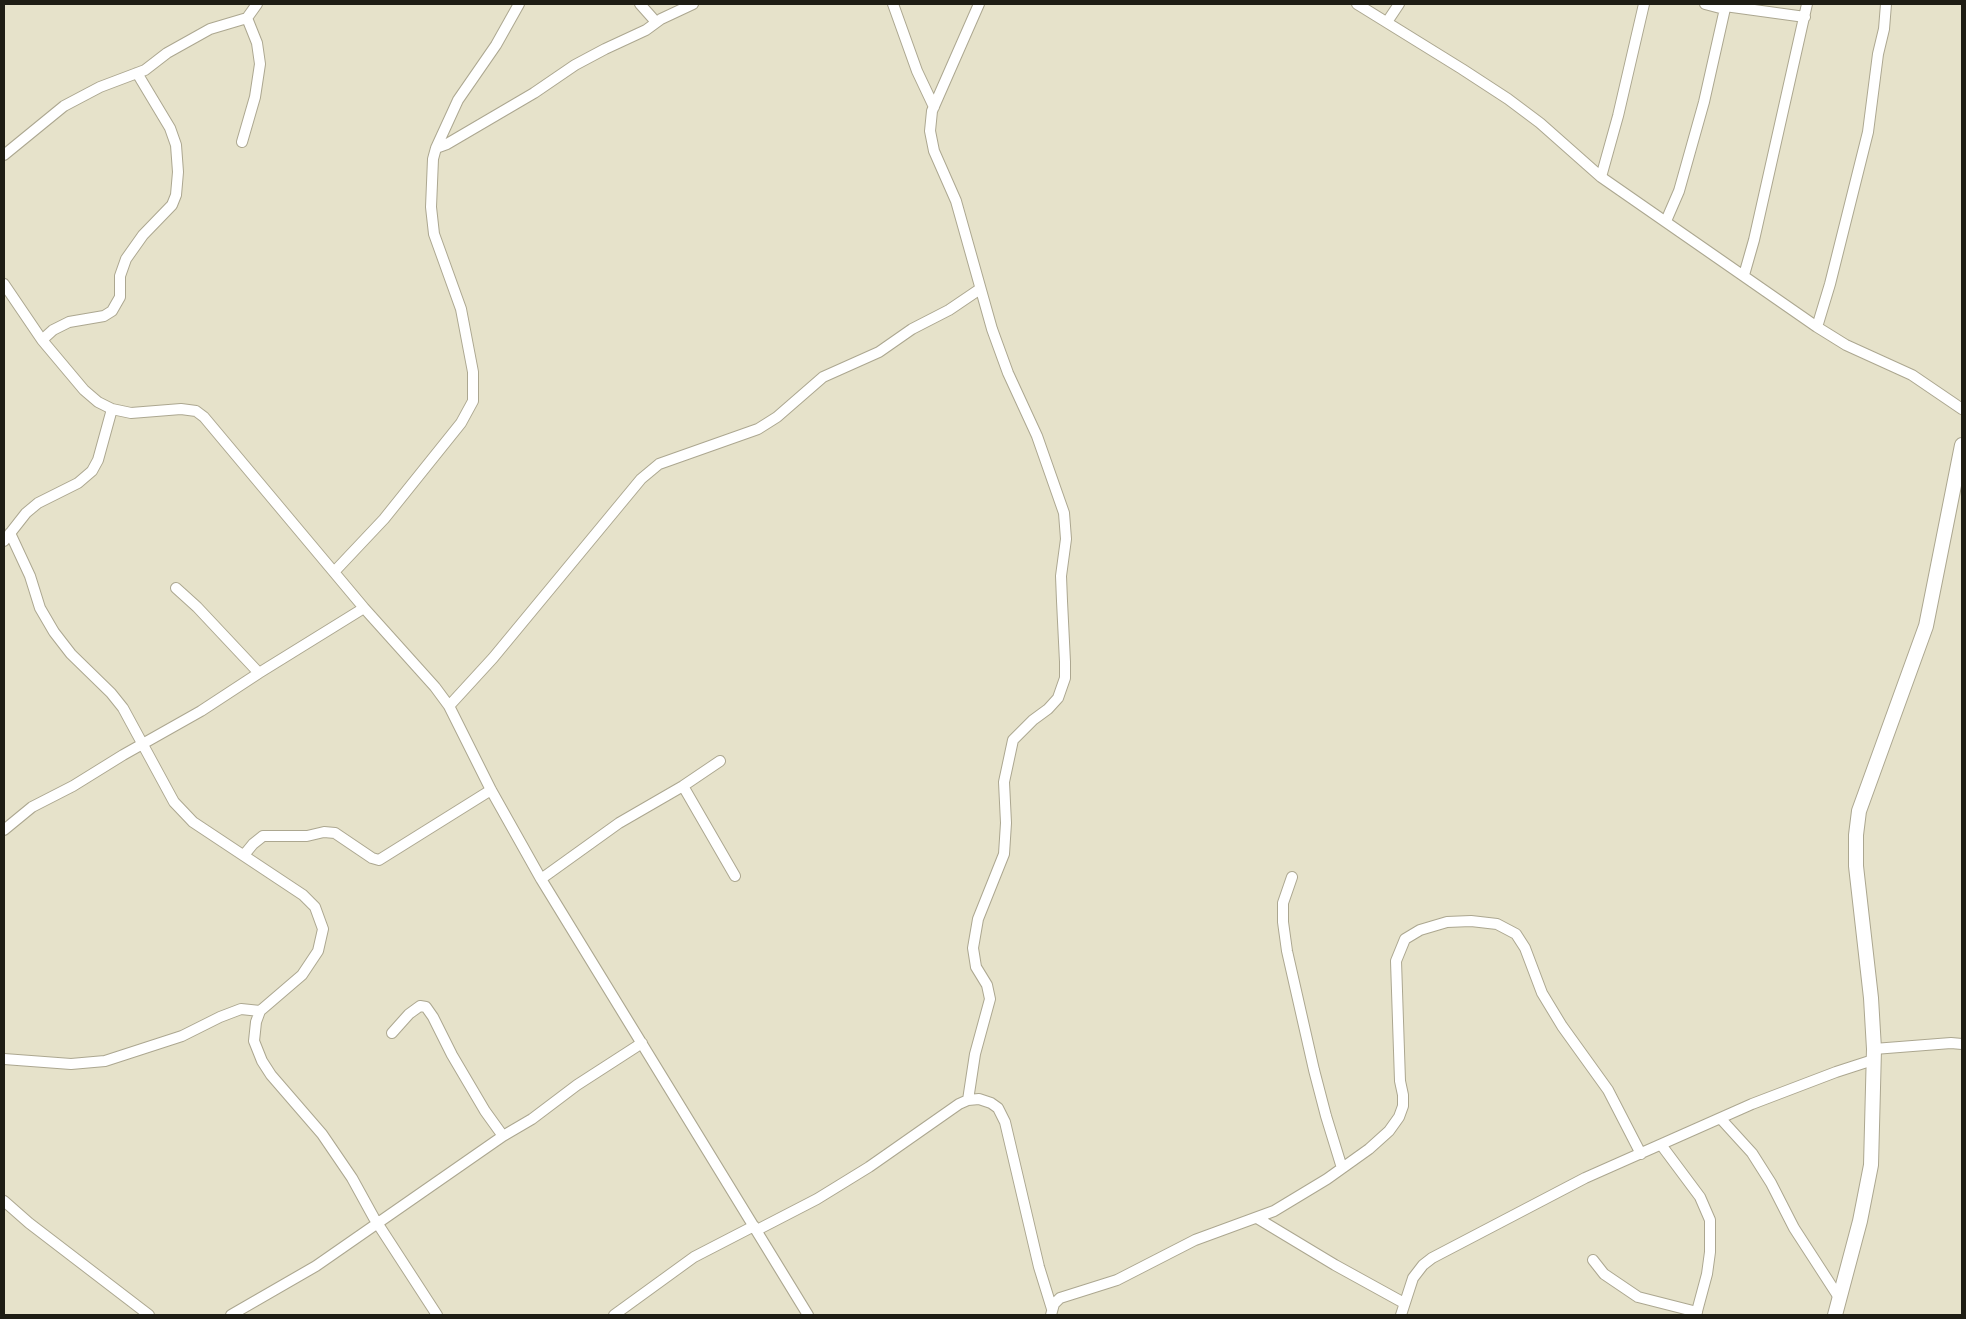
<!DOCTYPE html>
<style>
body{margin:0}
#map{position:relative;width:1966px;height:1319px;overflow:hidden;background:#e6e2ca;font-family:Ubuntu,sans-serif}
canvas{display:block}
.frame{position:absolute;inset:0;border:5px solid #1e1d14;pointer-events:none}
</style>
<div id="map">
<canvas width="1966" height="1319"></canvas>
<div class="frame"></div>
</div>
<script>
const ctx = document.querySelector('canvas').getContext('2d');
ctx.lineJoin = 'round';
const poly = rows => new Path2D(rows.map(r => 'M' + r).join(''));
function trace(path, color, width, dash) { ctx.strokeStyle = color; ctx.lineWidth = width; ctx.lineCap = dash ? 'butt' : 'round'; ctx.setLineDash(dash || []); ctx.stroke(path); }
const street = poly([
 [640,4,656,22],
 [893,4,917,71,934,107],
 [1357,4,1462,69,1508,99,1540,123,1601,177,1817,327,1846,345,1912,375,1962,409],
 [1705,4,1724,9],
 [1725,6,1805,17],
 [1387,22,1399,4],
 [242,142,255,97,260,64,257,43,247,18],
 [436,148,447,144,534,93,575,65,605,49,646,30,661,19,693,4],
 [4,155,64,106,100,87,145,70,167,53,210,29,247,18,257,4],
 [1601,177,1618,116,1644,4],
 [1666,221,1679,191,1704,102,1726,4],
 [1744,275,1754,240,1807,4],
 [4,284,42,340,84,390,98,402,112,409,131,413,181,409,196,411,204,417,364,608,435,687,449,706,491,790,541,879,808,1315],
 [1817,327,1830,284,1868,132,1878,54,1884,29,1886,4],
 [42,340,53,330,69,322,104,316,112,311,120,297,120,276,126,259,143,235,172,205,176,195,178,172,176,145,170,128,137,73],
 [10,533,30,576,40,608,54,632,71,654,111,693,123,708,174,802,193,822,303,895,315,907,323,929,318,951,302,975,260,1011,256,1022,254,1041,262,1061,271,1075,322,1134,352,1178,374,1218,437,1315],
 [4,541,26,513,38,503,78,483,92,471,98,460,112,409],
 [334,572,384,519,461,423,473,401,473,372,461,309,434,234,431,207,433,159,436,148,458,100,496,45,519,4],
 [176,588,197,607,259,673],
 [449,706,493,658,641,479,659,464,758,429,777,417,823,377,879,352,912,329,949,310,980,289],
 [683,786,735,876],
 [4,830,32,807,73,786,123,755,201,711,259,673,364,608],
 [244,855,253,844,263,836,307,836,324,832,335,833,372,858,379,860,491,790],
 [1292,877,1283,903,1283,922,1287,951,1314,1070,1326,1116,1342,1168],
 [541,879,619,823,683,786,720,761],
 [392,1033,409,1014,420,1006,426,1007,433,1017,452,1055,485,1111,503,1136],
 [1874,1049,1951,1043,1962,1044],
 [4,1059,71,1064,105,1061,182,1036,220,1017,241,1009,260,1011],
 [968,1100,975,1054,990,999,987,985,976,967,973,948,978,919,1004,854,1006,823,1004,782,1013,740,1033,720,1048,709,1058,698,1065,678,1065,662,1062,601,1061,576,1066,539,1064,513,1037,436,1008,373,992,329,956,201,934,151,930,131,932,111,979,4],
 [1721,1119,1752,1153,1771,1183,1794,1228,1840,1299],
 [1662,1146,1700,1197,1710,1220,1710,1252,1707,1274,1696,1315],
 [4,1201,29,1223,149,1315],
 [1257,1218,1335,1265,1404,1303],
 [757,1230,817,1199,869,1167,959,1104,968,1100,979,1099,991,1103,998,1108,1005,1122,1039,1267,1052,1309],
 [1593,1260,1604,1274,1638,1297,1697,1312],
 [231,1315,316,1266,503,1136,532,1119,577,1085,642,1043],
 [614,1315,694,1257,754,1226],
 [1051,1315,1054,1304,1060,1298,1117,1280,1195,1240,1274,1211,1327,1179,1369,1149,1389,1131,1399,1117,1403,1106,1403,1095,1400,1081,1396,961,1405,939,1420,930,1447,922,1471,921,1497,924,1516,934,1525,948,1542,993,1562,1026,1608,1090,1641,1154],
 [1401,1315,1413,1278,1423,1265,1432,1258,1585,1178,1752,1104,1836,1072,1873,1060]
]);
const secondary = poly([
 [1835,1315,1860,1221,1871,1165,1874,1049,1871,998,1856,866,1856,835,1859,811,1926,626,1962,445]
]);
trace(street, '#aca790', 12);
trace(secondary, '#aca790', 16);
trace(street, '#fff', 10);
trace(secondary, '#fff', 14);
</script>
